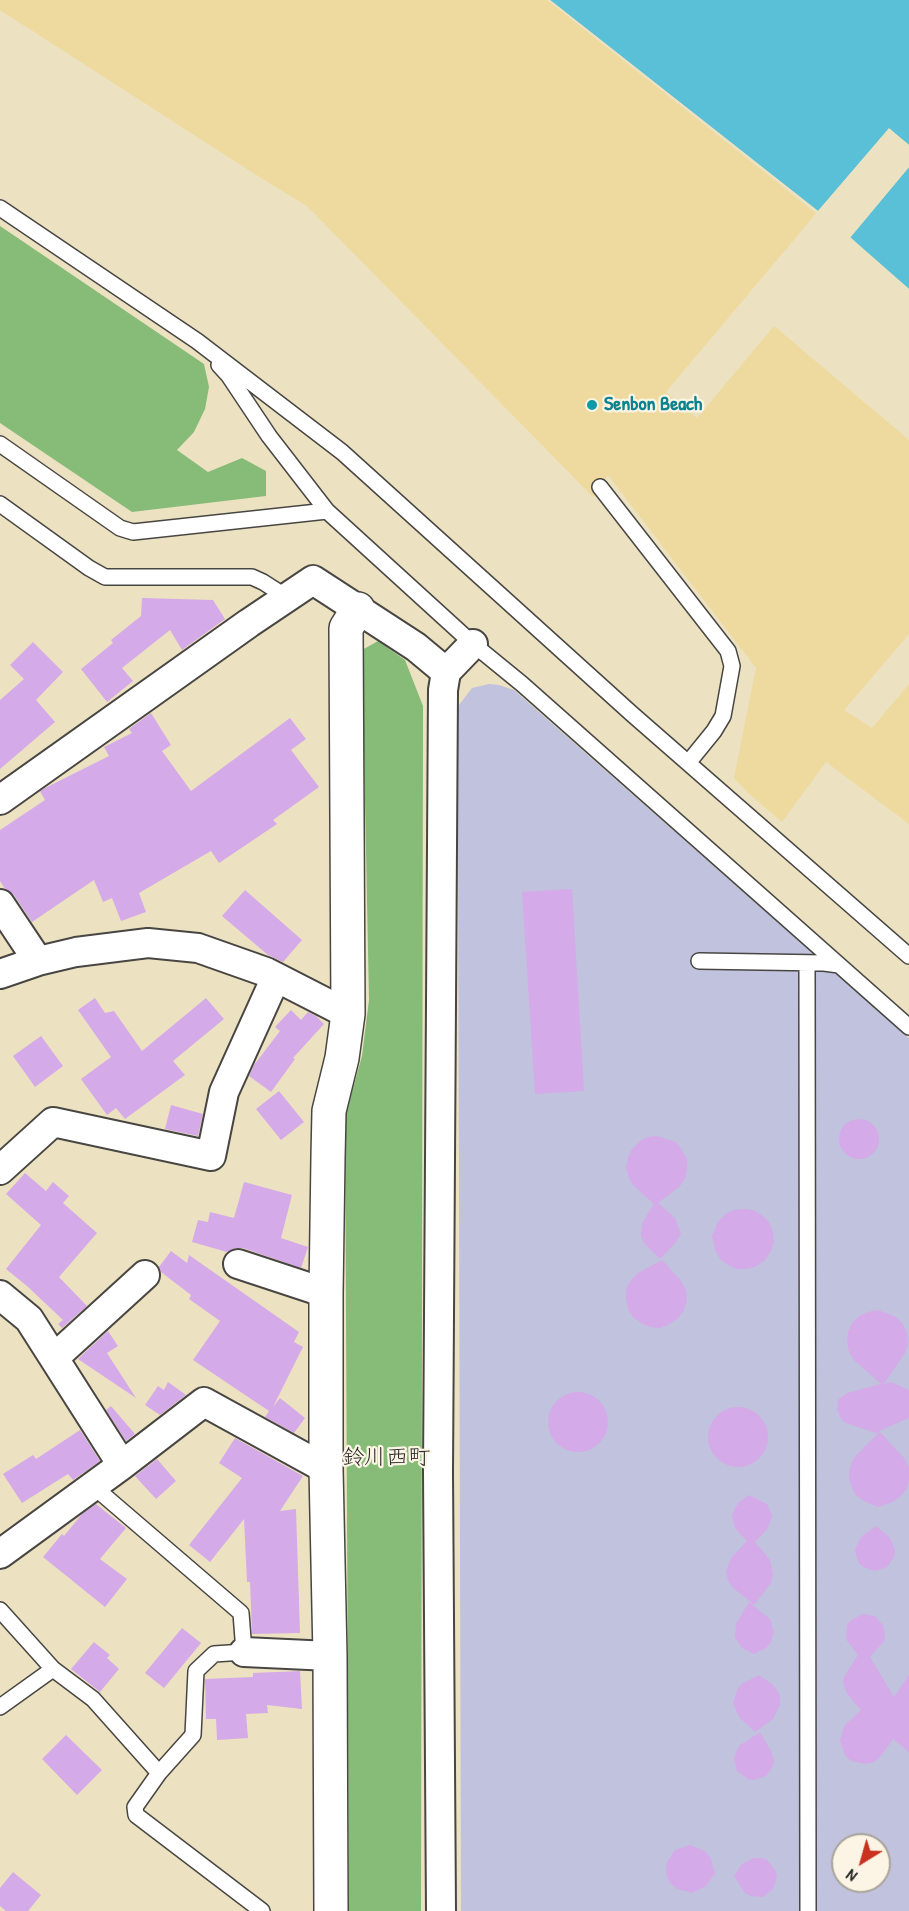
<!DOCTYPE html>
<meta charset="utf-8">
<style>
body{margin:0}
#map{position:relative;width:909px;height:1911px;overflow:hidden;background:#ece2c1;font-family:"Patrick Hand",sans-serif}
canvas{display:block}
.north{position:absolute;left:831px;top:1833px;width:60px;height:60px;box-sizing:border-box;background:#fcf5e5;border:2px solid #a8a49b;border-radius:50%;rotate:217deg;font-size:16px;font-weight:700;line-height:24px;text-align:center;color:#2b2b2b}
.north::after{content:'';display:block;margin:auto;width:21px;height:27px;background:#c8321e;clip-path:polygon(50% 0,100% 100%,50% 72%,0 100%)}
</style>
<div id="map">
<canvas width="909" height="1911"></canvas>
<div class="north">N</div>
</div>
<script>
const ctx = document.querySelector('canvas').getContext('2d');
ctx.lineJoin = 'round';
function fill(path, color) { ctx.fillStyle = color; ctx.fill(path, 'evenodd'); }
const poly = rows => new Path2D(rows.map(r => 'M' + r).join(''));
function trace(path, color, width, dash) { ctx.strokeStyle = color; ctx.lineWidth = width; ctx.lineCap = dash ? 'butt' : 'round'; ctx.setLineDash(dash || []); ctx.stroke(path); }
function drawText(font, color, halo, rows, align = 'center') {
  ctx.font = font + ' "Patrick Hand","Klee One",sans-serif'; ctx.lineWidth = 4.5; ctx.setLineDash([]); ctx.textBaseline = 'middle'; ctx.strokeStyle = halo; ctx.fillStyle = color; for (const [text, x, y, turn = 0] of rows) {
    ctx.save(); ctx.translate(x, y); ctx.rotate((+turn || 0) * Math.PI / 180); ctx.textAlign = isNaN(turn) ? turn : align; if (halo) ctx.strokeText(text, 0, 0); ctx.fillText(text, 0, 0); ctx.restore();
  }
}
fill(poly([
 [489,684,499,685,514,690,909,1038,909,1911,461,1911,458,835,455,725,459,705,472,688],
 [843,1845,879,1845,879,1881,843,1881]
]), '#c1c2dd');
fill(poly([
 [0,226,204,364,209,387,205,409,194,432,177,450,208,472,242,458,266,471,266,496,132,512,0,423],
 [378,641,405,660,423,706,421,1911,349,1911,345,1117,362,1056,369,1000,362,650]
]), '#86bc77');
fill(poly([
 [0,0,550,0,818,211,666,392,697,418,774,326,909,440,909,634,844,710,872,728,909,684,909,824,826,762,782,822,747,792,734,778,756,668,608,475,593,497,307,206,253,173,0,10]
]), '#eeda9e');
fill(poly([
 [550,0,909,0,909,145,889,129,818,211],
 [909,167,909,289,850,238]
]), '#59c0d7');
fill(poly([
 [547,0,550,0,818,211,889,128,909,145,909,148,889,133,821,213,817,214],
 [909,164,909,167,850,237,909,289,909,292,847,237]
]), '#ece2c1');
fill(poly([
 [142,598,213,600,225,619,182,650,170,630,122,668,133,681,107,702,81,669,113,643,111,640,141,616],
 [33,642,63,672,36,700,55,722,0,769,0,700,24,679,10,665],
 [151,713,171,745,162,751,191,791,290,718,306,739,291,750,319,787,273,820,277,824,219,863,211,851,139,893,146,912,121,921,112,898,103,902,94,880,32,922,14,895,5,889,0,881,0,830,45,800,40,791,47,787,109,756,104,747,132,733,129,729],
 [572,889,584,1091,535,1094,522,892],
 [245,890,302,940,283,962,268,955,222,916],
 [95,998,105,1013,114,1011,142,1051,206,998,224,1019,173,1061,185,1075,125,1119,116,1108,107,1115,81,1079,111,1057,78,1010],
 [291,1010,301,1020,308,1012,316,1016,324,1024,293,1058,295,1059,271,1092,249,1076,254,1065,280,1031,275,1027],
 [41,1036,63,1066,35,1087,13,1056],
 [279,1091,304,1122,281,1140,256,1109],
 [171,1105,203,1114,198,1136,165,1129],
 '839 1139a20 20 0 1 1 40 0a20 20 0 1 1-40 0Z',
 [657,1136,676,1142,682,1150,687,1159,687,1169,685,1179,679,1187,658,1203,675,1218,681,1234,676,1242,660,1259,643,1242,641,1236,642,1223,654,1204,634,1186,629,1178,626,1168,628,1158,632,1149,639,1142,647,1137],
 [25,1173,46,1191,53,1182,69,1196,63,1203,97,1233,59,1277,87,1306,62,1328,58,1324,63,1320,27,1286,6,1269,41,1225,6,1194],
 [244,1182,292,1195,281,1238,308,1247,301,1268,243,1248,235,1248,227,1252,192,1242,198,1220,208,1222,210,1212,234,1218],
 [744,1209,753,1210,762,1215,769,1222,773,1232,774,1242,771,1251,765,1260,757,1266,747,1269,737,1269,728,1265,720,1259,715,1250,712,1236,718,1222,725,1214,734,1210],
 [171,1251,187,1263,189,1255,299,1332,294,1342,303,1347,273,1407,280,1398,305,1418,294,1433,265,1417,269,1411,193,1360,220,1321,189,1299,191,1295,161,1272,159,1267],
 [662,1260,681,1281,686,1290,687,1300,684,1310,678,1318,670,1324,660,1328,650,1327,641,1323,633,1317,628,1309,626,1299,626,1289,631,1280,638,1273],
 [878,1310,896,1317,903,1324,907,1333,908,1343,905,1353,884,1384,891,1382,909,1390,909,1418,879,1431,905,1459,909,1468,909,1480,907,1488,901,1496,893,1502,878,1507,864,1501,856,1495,851,1486,849,1477,850,1467,854,1458,879,1432,876,1433,846,1423,842,1420,837,1410,838,1400,847,1393,881,1384,854,1360,849,1352,847,1342,848,1332,852,1323,859,1316,868,1312],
 [108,1331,118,1346,107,1353,136,1398,78,1359],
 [168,1382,186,1395,160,1415,145,1405,158,1386,164,1390],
 '548 1422a30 30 0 1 1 60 0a30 30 0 1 1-60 0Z',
 [111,1406,135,1434,126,1441,106,1410],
 '708 1437a30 30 0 1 1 60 0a30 30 0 1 1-60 0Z',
 [80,1430,100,1461,73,1480,68,1474,22,1503,3,1474,33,1455,36,1459],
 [235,1438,303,1476,280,1511,296,1509,300,1633,252,1634,250,1582,247,1582,244,1519,210,1562,189,1545,242,1478,219,1463],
 [157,1459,176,1481,156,1499,135,1476],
 [749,1495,767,1504,772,1516,768,1528,755,1542,770,1560,773,1575,771,1583,754,1605,732,1587,728,1580,726,1572,731,1558,747,1541,735,1528,732,1515,738,1503],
 [96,1504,126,1528,100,1559,127,1579,105,1607,43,1557,62,1534,64,1536,82,1514],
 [876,1526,890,1538,895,1550,894,1557,887,1567,875,1571,863,1567,858,1562,855,1549,861,1537],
 [749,1602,770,1619,774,1632,770,1644,766,1648,754,1654,742,1648,735,1637,736,1624],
 [863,1614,875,1616,884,1627,885,1640,870,1657,894,1697,909,1675,909,1752,893,1739,880,1757,874,1762,866,1764,851,1761,845,1755,840,1741,844,1726,861,1710,847,1694,843,1682,845,1675,858,1655,846,1639,847,1625,851,1620],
 [182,1628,201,1643,164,1688,145,1673],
 [94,1642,110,1655,107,1658,119,1669,100,1692,71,1669],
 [300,1671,302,1709,267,1705,268,1713,246,1714,248,1738,217,1740,216,1719,206,1719,205,1679,253,1677,253,1673],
 [759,1675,772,1684,777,1690,780,1697,780,1705,773,1719,755,1732,739,1717,733,1703,738,1688,743,1683],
 [760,1732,772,1753,774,1760,773,1766,766,1776,754,1780,748,1779,737,1771,734,1759,736,1752,739,1746],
 [66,1735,102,1770,77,1795,42,1759],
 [690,1845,705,1851,710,1857,715,1873,706,1886,692,1893,677,1889,671,1884,667,1877,666,1870,667,1862,675,1850],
 [754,1858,761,1858,767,1860,775,1870,777,1877,773,1889,763,1897,751,1896,745,1893,734,1876,742,1864],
 [13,1872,41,1895,28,1911,6,1911,0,1906,0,1888]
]), '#d5aae8');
const lane = poly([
 [0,208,197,341,342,452,632,714,909,956],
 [219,365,229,376,269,436,327,511],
 [0,444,120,528,133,532,327,511,473,644,522,684,909,1027],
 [600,487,728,651,732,666,723,716,714,731,688,763],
 [0,504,89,568,105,577,252,577,263,582,288,598],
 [699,961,824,963,839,965],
 [807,963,808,1911],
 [93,1486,241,1613,244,1652,214,1654,196,1671,193,1735,159,1773],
 [0,1610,53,1669,93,1699,159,1773,135,1807,136,1815,262,1911],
 [0,1707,53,1669]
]);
const street = poly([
 [0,800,249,623,313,580,416,647,446,672],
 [0,904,38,961],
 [0,974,38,961,76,952,148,943,198,948,266,972,348,1014],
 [0,1170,53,1122,211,1156,224,1092,276,977],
 [238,1264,326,1293],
 [0,1295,29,1319,122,1465],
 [54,1358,145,1275],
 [0,1554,122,1465,204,1402,326,1469],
 [244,1652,330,1656],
 [441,1911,438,1472,443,690,446,672,473,644]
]);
const secondary = poly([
 [331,1911,330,1656,326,1469,326,1293,328,1157,329,1111,342,1058,348,1014,346,628,358,609]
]);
trace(lane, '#484642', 18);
trace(street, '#484642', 32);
trace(secondary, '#484642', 36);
trace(lane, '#fff', 15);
trace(street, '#fff', 28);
trace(secondary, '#fff', 33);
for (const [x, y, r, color] of [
 [592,405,6,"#0f9aa8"]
]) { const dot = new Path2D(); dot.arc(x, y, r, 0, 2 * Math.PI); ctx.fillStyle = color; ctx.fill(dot); trace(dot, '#fcf5e5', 2); }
drawText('bold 20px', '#0d838f', '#fcf5e5', [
 ["Senbon Beach",604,405]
], 'left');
drawText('22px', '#2b2b2b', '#fcf5e5', [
 ["鈴川西町",386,1458]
]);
</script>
